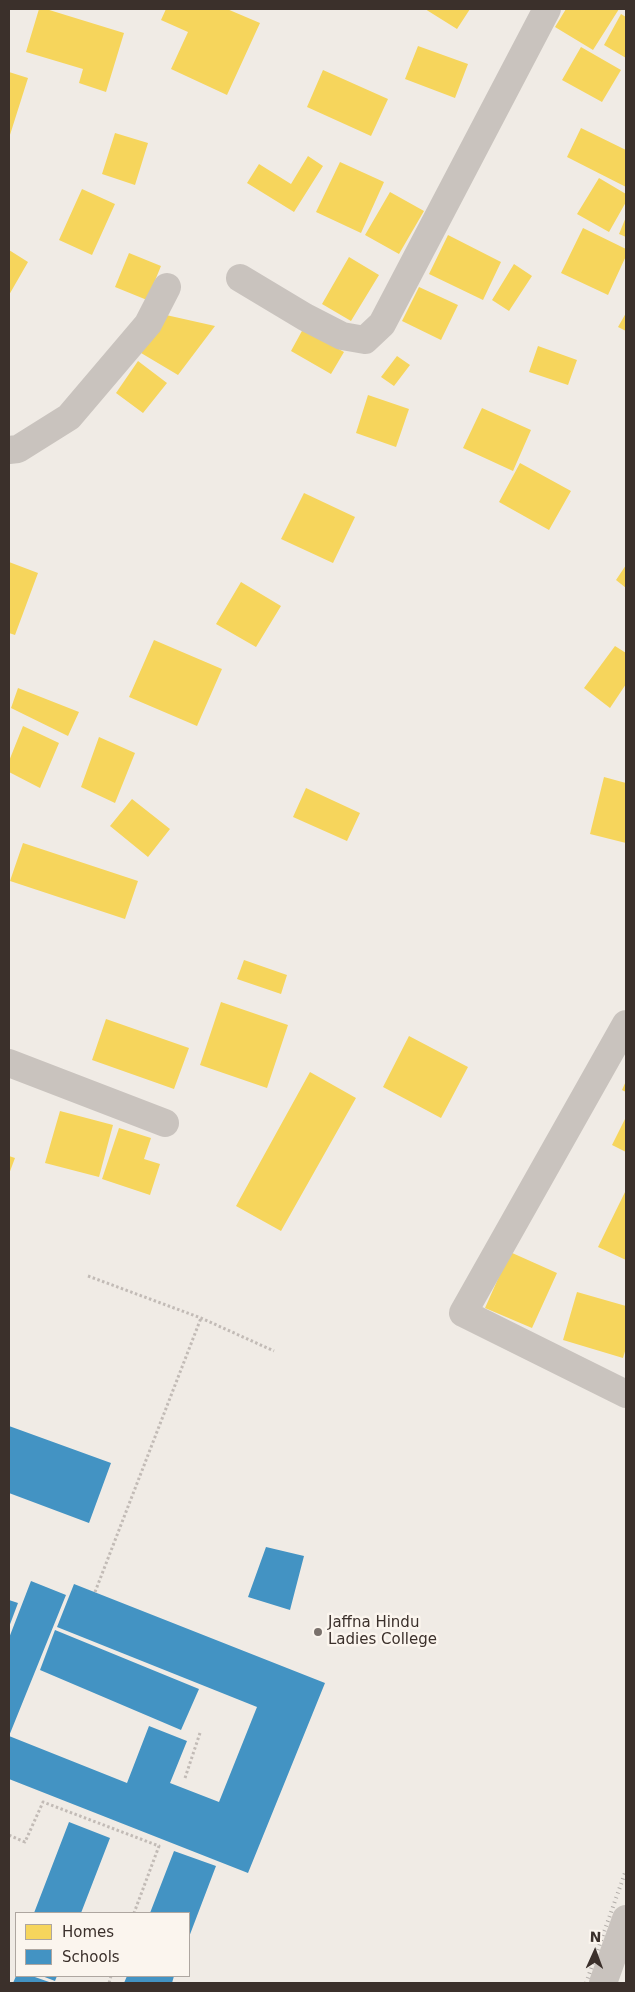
<!DOCTYPE html>
<style>
body{margin:0}
#map{position:relative;width:635px;height:1992px;overflow:hidden;background:#f0ebe5;font-family:"DejaVu Sans",sans-serif}
canvas{display:block}
.frame{position:absolute;inset:0;border:10px solid #3b302b;pointer-events:none}
.legend{position:absolute;left:15px;top:1912px;width:175px;height:65px;box-sizing:border-box;background:#fbf5ee;border:1px solid #aea6a0;margin:0;padding:6px 9px;list-style:none;font-size:15px;color:#3b302b}
.legend li{display:flex;align-items:center;gap:10px;height:25px}
.legend b{width:25px;border:1px solid #aea6a0}
.north{position:absolute;left:570px;top:1927px;width:50px;height:50px;-webkit-text-stroke:4px #fbf5ee;paint-order:stroke;rotate:2deg;font-size:14px;font-weight:700;line-height:20px;text-align:center;color:#3b302b}
.north::after{content:'';display:block;margin:auto;width:18px;height:22px;background:#3b302b;clip-path:polygon(50% 0,100% 100%,50% 72%,0 100%)}
</style>
<div id="map">
<canvas width="635" height="1992"></canvas>
<div class="frame"></div>
<ul class="legend">
<li><b style="height:14px;background:#f6d55c"></b>Homes</li>
<li><b style="height:14px;background:#4393c3"></b>Schools</li>
</ul>
<div class="north">N</div>
</div>
<script>
const ctx = document.querySelector('canvas').getContext('2d');
ctx.lineJoin = 'round';
function fill(path, color) { ctx.fillStyle = color; ctx.fill(path, 'evenodd'); }
const poly = rows => new Path2D(rows.map(r => 'M' + r).join(''));
function trace(path, color, width, dash) { ctx.strokeStyle = color; ctx.lineWidth = width; ctx.lineCap = dash ? 'butt' : 'round'; ctx.setLineDash(dash || []); ctx.stroke(path); }
function drawText(font, color, halo, rows, align = 'center') {
  ctx.font = font + ' "DejaVu Sans",sans-serif'; ctx.lineWidth = 5; ctx.setLineDash([]); ctx.textBaseline = 'middle'; ctx.strokeStyle = halo; ctx.fillStyle = color; for (const [text, x, y, turn = 0] of rows) {
    ctx.save(); ctx.translate(x, y); ctx.rotate((+turn || 0) * Math.PI / 180); ctx.textAlign = isNaN(turn) ? turn : align; if (halo) ctx.strokeText(text, 0, 0); ctx.fillText(text, 0, 0); ctx.restore();
  }
}
fill(poly([
 [39,9,46,9,124,33,106,92,79,83,83,69,26,52],
 [166,9,227,9,260,23,227,95,171,69,188,32,161,20],
 [425,9,470,9,457,29],
 [566,9,619,9,593,50,555,27],
 [621,14,626,17,626,58,604,45],
 [418,46,468,64,455,98,405,79],
 [581,47,621,70,602,102,562,80],
 [323,70,388,99,371,136,307,107],
 [9,72,28,78,9,138],
 [581,128,626,150,626,187,567,157],
 [115,133,148,143,135,185,102,174],
 [308,156,323,166,294,212,247,183,259,164,291,184],
 [340,162,384,182,361,233,316,212],
 [599,178,626,194,626,202,609,232,577,214],
 [82,189,115,204,92,255,59,240],
 [390,192,424,211,399,254,365,235],
 [626,217,626,237,619,234],
 [583,228,626,249,626,256,608,295,561,273],
 [448,235,501,262,483,300,429,274],
 [9,250,28,262,9,295],
 [129,253,161,266,147,300,115,287],
 [349,257,379,275,351,321,322,304],
 [514,264,532,276,509,311,492,300],
 [419,287,458,305,441,340,402,321],
 [626,313,626,331,618,327],
 [166,315,215,326,178,375,136,350],
 [303,329,344,352,331,374,291,351],
 [538,346,577,360,568,385,529,372],
 [397,356,410,365,394,386,381,377],
 [138,361,167,383,143,413,116,393],
 [368,395,409,409,396,447,356,433],
 [482,408,531,430,513,471,463,448],
 [520,463,571,491,549,530,499,502],
 [304,493,355,517,333,563,281,539],
 [9,562,38,573,15,635,9,633],
 [626,565,626,588,616,580],
 [241,582,281,606,256,647,216,624],
 [154,640,222,669,197,726,129,697],
 [615,646,626,653,626,684,610,708,584,688],
 [18,688,79,712,68,736,11,708],
 [23,726,59,743,40,788,9,772,9,761],
 [99,737,135,753,115,803,81,787],
 [604,777,626,783,626,843,590,834],
 [306,788,360,813,347,841,293,817],
 [132,799,170,829,148,857,110,826],
 [23,843,138,881,125,919,10,881],
 [244,960,287,975,281,994,237,979],
 [221,1002,288,1025,267,1088,200,1065],
 [106,1019,189,1048,174,1089,92,1060],
 [409,1036,468,1067,441,1118,383,1087],
 [310,1072,356,1098,281,1231,236,1206],
 [626,1081,626,1092,622,1090],
 [60,1111,113,1125,99,1177,45,1163],
 [626,1117,626,1152,612,1145],
 [119,1128,151,1138,144,1159,160,1164,150,1195,102,1179],
 [9,1156,15,1158,9,1174],
 [626,1190,626,1260,598,1247],
 [510,1252,557,1273,532,1328,485,1308],
 [577,1292,626,1306,626,1348,623,1358,563,1340]
]), '#f6d55c');
fill(poly([
 [9,1426,111,1463,89,1523,9,1493],
 [266,1547,304,1556,290,1610,248,1597],
 [31,1581,66,1595,9,1736,127,1783,149,1726,187,1741,170,1783,219,1802,257,1707,57,1627,74,1584,325,1683,248,1873,9,1779,9,1638],
 [9,1600,18,1603,9,1627],
 [55,1630,199,1689,181,1730,40,1670],
 [69,1822,110,1838,81,1913,34,1913],
 [174,1851,216,1866,189,1937,189,1913,150,1913],
 [16,1976,32,1976,52,1983,13,1983],
 [42,1976,57,1976,55,1981],
 [127,1976,174,1976,172,1983,124,1983]
]), '#4393c3');
trace(poly([
 [88,1276,201,1318,274,1351],
 [95,1592,201,1318],
 [185,1778,200,1733],
 [9,1835,25,1842,43,1802,159,1846,134,1913],
 [109,1983,111,1976]
]), '#c2bbb6', 3, [2.5, 2.5]);
trace(poly([
 [240,278,305,317,342,336,365,340,382,324,547,9],
 [9,450,18,449,69,417,148,324,167,287],
 [626,1024,463,1313,626,1394],
 [9,1063,165,1123],
 [603,1983,626,1919]
]), '#c9c3be', 28);
trace(poly([
 [586,1983,626,1870]
]), '#b1aca8', 4, [1, 4]);
for (const [x, y, r, color] of [
 [318,1632,5,"#7a716c"]
]) { const dot = new Path2D(); dot.arc(x, y, r, 0, 2 * Math.PI); ctx.fillStyle = color; ctx.fill(dot); trace(dot, '#fbf5ee', 2); }
drawText('15px', '#3b302b', '#fbf5ee', [
 ["Jaffna Hindu",328,1623],
 ["Ladies College",328,1640]
], 'left');
</script>
